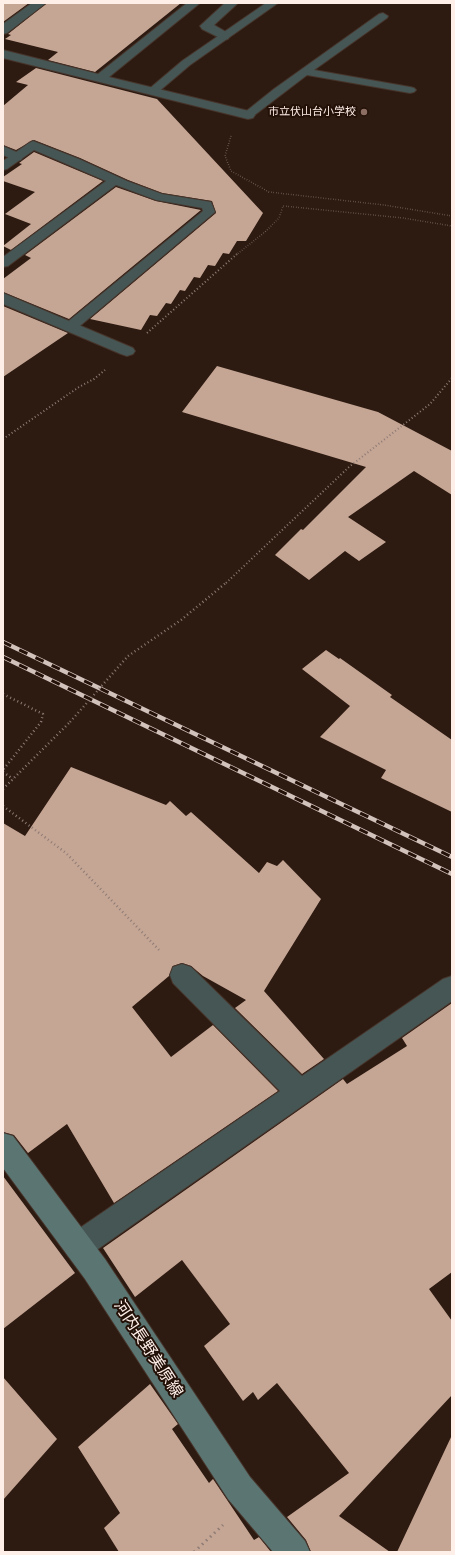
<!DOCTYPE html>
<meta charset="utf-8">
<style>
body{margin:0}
#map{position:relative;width:455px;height:1555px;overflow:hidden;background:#2d1a11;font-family:"PT Serif",serif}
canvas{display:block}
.frame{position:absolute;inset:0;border:4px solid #feefe9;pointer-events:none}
</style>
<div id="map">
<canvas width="455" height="1555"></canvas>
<div class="frame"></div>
</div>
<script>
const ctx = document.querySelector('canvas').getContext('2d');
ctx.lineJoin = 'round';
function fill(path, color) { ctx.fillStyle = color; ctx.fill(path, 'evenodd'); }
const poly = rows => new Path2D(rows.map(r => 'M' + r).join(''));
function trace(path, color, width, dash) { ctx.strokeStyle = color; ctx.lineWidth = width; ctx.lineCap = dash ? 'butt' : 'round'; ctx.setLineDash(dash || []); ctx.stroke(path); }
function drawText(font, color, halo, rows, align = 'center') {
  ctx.font = font + ' "PT Serif","Noto Sans JP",serif'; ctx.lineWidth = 4; ctx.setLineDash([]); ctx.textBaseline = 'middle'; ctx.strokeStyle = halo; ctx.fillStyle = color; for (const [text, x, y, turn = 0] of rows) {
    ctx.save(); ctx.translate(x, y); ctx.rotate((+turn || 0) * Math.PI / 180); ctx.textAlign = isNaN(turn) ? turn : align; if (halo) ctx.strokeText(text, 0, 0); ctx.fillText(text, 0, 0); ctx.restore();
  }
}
fill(poly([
 [3,3,29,3,3,22],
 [47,3,181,3,95,72,48,60,58,52,5,39,11,35,8,34],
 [36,68,157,99,263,213,246,241,237,241,229,254,223,253,215,266,208,265,200,278,194,277,185,291,180,290,171,304,166,303,157,316,150,315,141,330,90,319,216,213,212,201,162,193,128,180,80,158,34,140,16,150,3,145,3,106,28,85,16,82],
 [34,152,103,181,11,250,3,246,31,224,5,214,35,192,3,181,3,177,22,164,19,163],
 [116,187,156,201,201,210,69,319,3,292,3,279,31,258,25,255],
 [3,306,68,333,3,377],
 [217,366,378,412,452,451,452,495,414,471,348,517,386,542,359,561,345,551,309,580,275,555,301,529,303,530,366,467,182,412],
 [326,650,339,659,340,658,392,695,390,697,452,740,452,812,381,778,386,770,320,737,350,706,302,669],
 [71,767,166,805,170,801,186,816,191,812,259,873,267,862,277,866,283,860,321,899,264,991,324,1059,302,1074,235,1008,246,1000,203,976,191,966,182,963,173,966,169,976,132,1007,171,1057,213,1025,278,1091,114,1203,67,1124,28,1153,14,1135,3,1132,3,823,25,836],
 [452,1003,452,1272,429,1289,452,1321,452,1395,339,1516,390,1552,311,1552,306,1540,287,1517,349,1473,277,1383,258,1400,253,1392,243,1401,204,1346,230,1324,182,1260,135,1297,103,1248,343,1079,347,1084,407,1046,402,1038],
 [3,1176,75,1273,3,1329],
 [3,1377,57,1439,3,1500],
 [150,1384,178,1424,172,1429,209,1483,213,1479,254,1540,259,1537,271,1552,119,1552,104,1528,120,1513,78,1447],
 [452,1435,452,1552,397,1552]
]), '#c5a594');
const lane = poly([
 [266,3,278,3,190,65,157,93,149,93,147,91,149,89,182,61,266,3],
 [383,13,388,16,387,18,314,70,410,87,414,88,416,90,414,92,410,93,307,75,252,117,244,117,242,115,244,113,274,89,379,14,383,13],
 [33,141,79,159,127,181,162,194,211,202,215,212,75,330,70,331,65,330,63,327,65,324,203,211,202,208,156,200,116,185,8,266,3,267,3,257,106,181,34,150,7,169,3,170,3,161,29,143,33,141]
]);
const street = poly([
 [32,3,46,3,7,33,3,34,3,24,32,3],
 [187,3,200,3,109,77,253,112,255,115,253,118,248,119,3,58,3,50,98,74,187,3],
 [225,3,238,3,214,25,228,33,230,36,228,39,224,40,202,29,200,26,225,3],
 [3,146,21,154,23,157,21,160,16,161,3,155,3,146],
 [3,293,133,348,135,351,133,354,127,356,121,354,3,304,3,293],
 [182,964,191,967,302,1076,443,979,452,976,452,1001,88,1256,78,1260,68,1256,64,1246,68,1236,280,1091,173,983,170,975,173,967,182,964]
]);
const secondary = poly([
 [3,1133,13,1136,105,1259,250,1477,305,1541,310,1552,273,1552,228,1499,85,1279,3,1168,3,1133]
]);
trace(lane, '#46342b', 2);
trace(street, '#46342b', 2);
trace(secondary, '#46342b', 2);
trace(poly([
 [231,136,225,156,231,171,269,192,384,205,452,216],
 [236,255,265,232,279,218,283,206,403,218,452,226]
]), '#8d7b74', 1.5, [0.5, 2]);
trace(poly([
 [147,333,237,254],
 [3,439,79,387,94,379,105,370],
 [226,583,349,467,430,404,452,378]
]), '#8d7b74', 2, [1, 2.5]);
trace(poly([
 [128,656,181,620,227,582],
 [3,694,43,714,41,722,3,770],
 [3,772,13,779],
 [3,789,70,722],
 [3,806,66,853,161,952]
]), '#8d7b74', 2.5, [1, 3]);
trace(poly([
 [194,1552,223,1525]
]), '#8d7b74', 3, [1.5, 4]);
fill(lane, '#465654');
fill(street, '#465654');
fill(secondary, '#5b7572');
const rail = poly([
 [3,642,452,857],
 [3,657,452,874]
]);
trace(rail, '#d2c2bc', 4.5);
trace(rail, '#231108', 3, [9]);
trace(poly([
 [70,722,128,656]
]), '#8d7b74', 2.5, [1, 3]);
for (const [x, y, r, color] of [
 [364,112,4,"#8d6e63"]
]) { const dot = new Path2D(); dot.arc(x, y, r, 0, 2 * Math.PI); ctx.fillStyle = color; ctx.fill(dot); trace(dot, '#231108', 1.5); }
drawText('11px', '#feefe9', '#231108', [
 ["市立伏山台小学校",356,112]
], 'right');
drawText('16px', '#feefe9', '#231108', [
 ["河内長野美原線",148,1349,57]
]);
</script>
